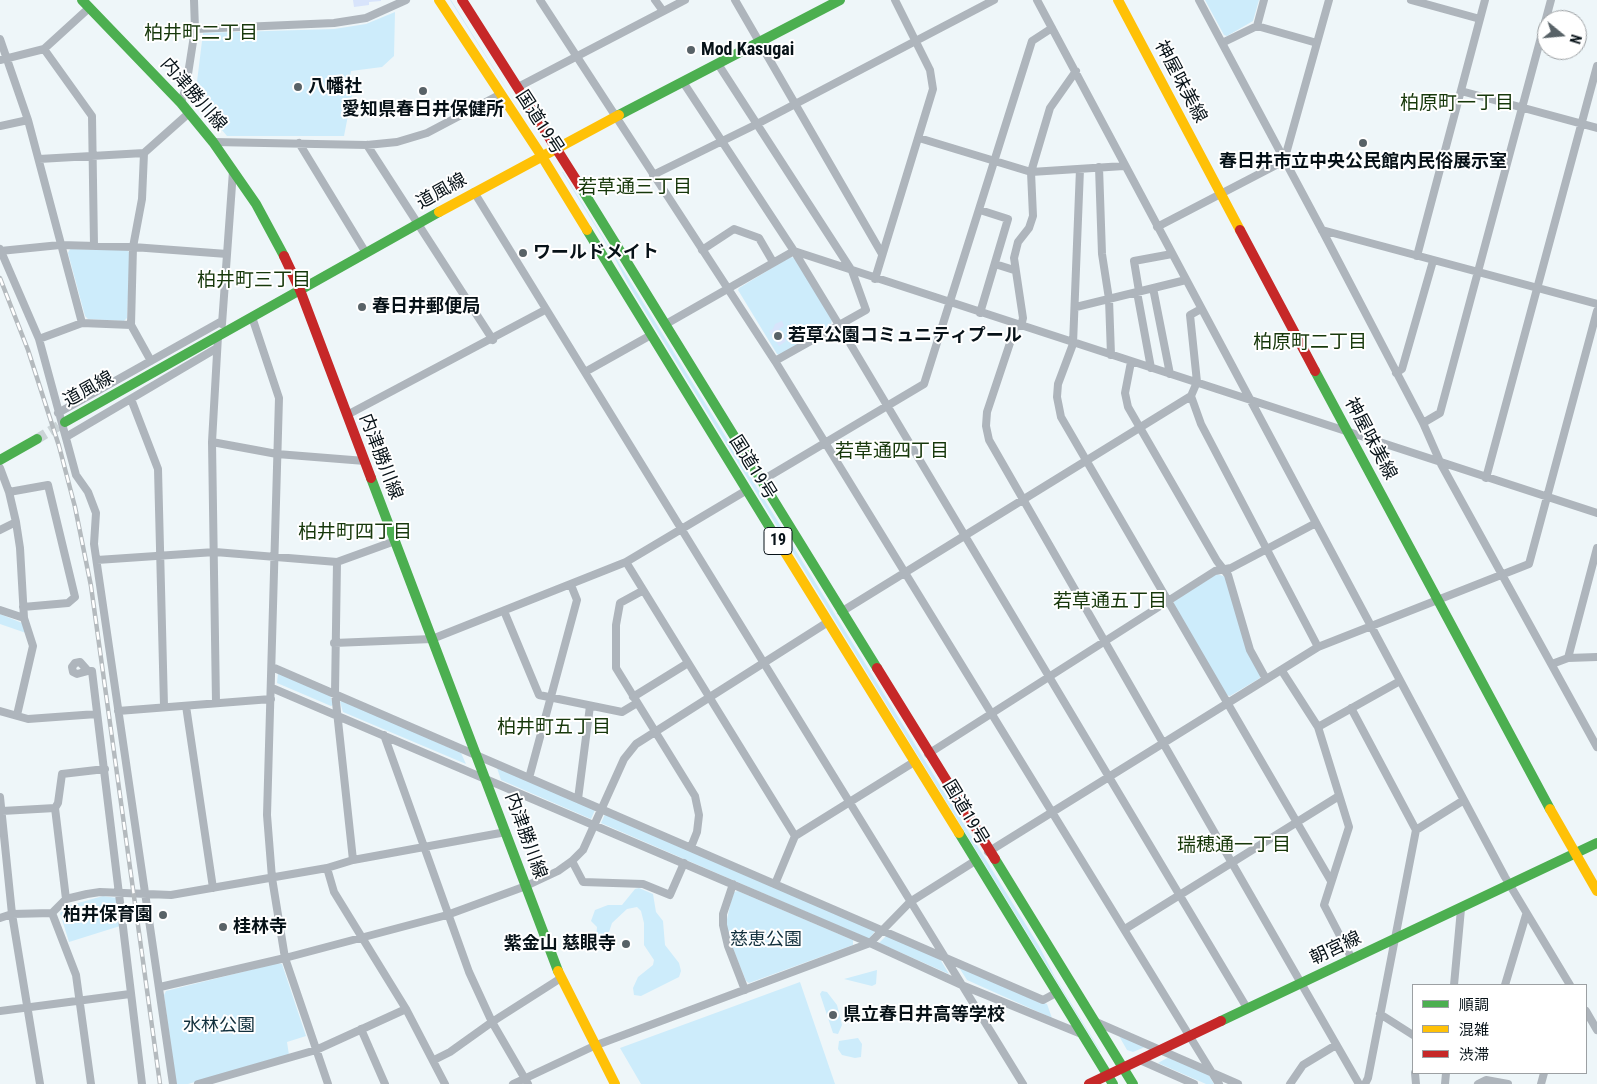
<!DOCTYPE html>
<meta charset="utf-8">
<style>
body{margin:0}
#map{position:relative;width:1597px;height:1084px;overflow:hidden;background:#eef6f9;font-family:"Roboto Condensed","Noto Sans JP",sans-serif}
canvas{display:block}
.legend{position:absolute;left:1412px;top:984px;width:175px;height:90px;box-sizing:border-box;background:#fff;border:1px solid #9ca0a3;margin:0;padding:6px 9px;list-style:none;font-size:15px;color:#071218}
.legend li{display:flex;align-items:center;gap:10px;height:25px}
.legend b{width:25px;border:1px solid #9ca0a3}
.north{position:absolute;left:1537px;top:10px;width:50px;height:50px;box-sizing:border-box;background:#fff;border:1px solid #9ca0a3;border-radius:50%;rotate:107deg;font-size:14px;font-weight:700;line-height:20px;text-align:center;color:#071218}
.north::after{content:'';display:block;margin:auto;width:18px;height:22px;background:#586267;clip-path:polygon(50% 0,100% 100%,50% 72%,0 100%)}
</style>
<div id="map">
<canvas width="1597" height="1084"></canvas>
<ul class="legend">
<li><b style="height:6px;background:#4caf50"></b>順調</li>
<li><b style="height:6px;background:#ffc107"></b>混雑</li>
<li><b style="height:6px;background:#c62828"></b>渋滞</li>
</ul>
<div class="north">N</div>
</div>
<script>
const ctx = document.querySelector('canvas').getContext('2d');
ctx.lineJoin = 'round';
function fill(path, color) { ctx.fillStyle = color; ctx.fill(path, 'evenodd'); }
const poly = rows => new Path2D(rows.map(r => 'M' + r).join(''));
function trace(path, color, width, dash) { ctx.strokeStyle = color; ctx.lineWidth = width; ctx.lineCap = dash ? 'butt' : 'round'; ctx.setLineDash(dash || []); ctx.stroke(path); }
function drawText(font, color, halo, rows, align = 'center') {
  ctx.font = font + ' "Roboto Condensed","Noto Sans JP",sans-serif'; ctx.lineWidth = 4; ctx.setLineDash([]); ctx.textBaseline = 'middle'; ctx.strokeStyle = halo; ctx.fillStyle = color; for (const [text, x, y, turn = 0] of rows) {
    ctx.save(); ctx.translate(x, y); ctx.rotate((+turn || 0) * Math.PI / 180); ctx.textAlign = isNaN(turn) ? turn : align; if (halo) ctx.strokeText(text, 0, 0); ctx.fillText(text, 0, 0); ctx.restore();
  }
}
fill(poly([
 [450,0,451,0,533,131],
 [1205,0,1259,0,1253,21,1227,36,1224,35],
 [395,12,394,56,382,67,351,71,348,89,352,95,344,136,227,136,195,98,203,33,334,29,366,24],
 [562,172,563,172,1039,946,1055,977,1101,1052,1100,1052,628,284,613,255],
 [70,249,127,250,130,253,127,318,124,321,88,319,85,316,68,253],
 [790,257,796,258,832,320,831,324,780,355,777,354,738,290,739,288],
 [1217,574,1226,577,1260,674,1260,678,1230,696,1226,695,1174,605,1174,601],
 [0,614,22,623,26,633,0,624],
 [278,673,330,695,333,705,331,706,277,683],
 [342,700,461,753,466,764,343,712,340,702],
 [497,768,595,810,591,819,501,780],
 [605,814,875,931,869,939,601,823],
 [639,888,653,894,656,912,663,921,665,945,679,963,681,971,679,977,641,996,634,995,633,988,638,977,653,965,654,960,644,945,644,923,641,911,637,907,627,909,612,923,609,932,601,940,596,939,597,927,591,921,595,910,608,905,622,905,635,889],
 [738,891,853,940,853,945,749,983,746,981,730,941,726,924,731,901,734,892],
 [103,896,117,898,120,926,69,942,60,913,71,905],
 [887,935,940,959,949,974,879,943],
 [278,963,282,964,306,1036,287,1042,289,1055,188,1084,176,1084,164,995,166,991],
 [958,966,1047,1004,1052,1018,967,980],
 [877,970,876,984,872,986,844,979],
 [800,982,835,1084,641,1084,620,1048],
 [822,991,827,992,837,1005,842,1025,838,1034,833,1033,820,994],
 [1119,1036,1145,1047,1133,1052,1127,1050],
 [858,1038,862,1044,861,1057,855,1058,842,1055,838,1049,839,1041],
 [1169,1057,1208,1074,1214,1084,1206,1084,1158,1063]
]), '#cdecfb');
fill(poly([
 [353,0,381,0,381,1,369,2,369,5,354,7],
 [782,321,784,326,779,329,786,341,779,346,769,331,773,329,775,324]
]), '#d8e4fb');
trace(poly([
 [37,439,65,422]
]), '#cbd4d7', 10, [10, 5]);
trace(poly([
 [540,0,775,361,1219,1084],
 [655,0,663,11],
 [735,0,882,254],
 [1037,0,1505,877,1570,985],
 [1199,0,1322,230,1423,423,1441,464,1597,747],
 [1411,0,1480,19],
 [1257,26,1264,0],
 [195,29,334,23,366,18,406,0],
 [0,39,28,120,82,323],
 [1222,43,1257,26,1317,43],
 [44,49,92,116,94,246],
 [0,60,44,49,89,8],
 [718,64,852,271,866,310,775,361],
 [683,82,794,251,839,325,1247,1008],
 [518,87,685,0],
 [1461,91,1597,128],
 [181,103,186,87,195,29,194,0],
 [0,126,28,120],
 [919,138,1031,172,1124,166],
 [213,142,367,145,397,142,427,133,501,94],
 [299,143,366,253],
 [367,145,493,340],
 [39,159,144,153],
 [1099,167,1102,254,1109,299,1111,355],
 [1080,169,1073,344,1058,384,1057,397,1061,417,1331,881],
 [653,175,757,124,994,0],
 [474,192,1023,1084],
 [980,210,1008,219,980,313],
 [1157,227,1284,161,1329,0],
 [1322,230,1597,304],
 [0,249,39,339,76,475,88,492,96,513,94,544,173,1084],
 [702,250,734,229,759,238,773,262],
 [0,251,60,245,133,247,227,254],
 [1417,256,1485,0],
 [995,264,1014,270],
 [875,279,933,89,930,70,895,0],
 [1153,288,1170,374],
 [1139,291,1134,261,1172,254],
 [1137,292,1151,368],
 [1076,307,1186,280],
 [252,317,279,398,267,815,272,878,285,958,328,1084],
 [222,324,233,171],
 [666,324,794,251,1597,513],
 [1016,325,987,412,986,426,989,440,1359,1084],
 [1021,326,1023,318,1014,258,1018,242,1029,228,1033,216,1031,172,1050,108,1076,71],
 [39,339,82,323,131,325],
 [151,361,131,325,133,247,142,199,144,153,189,113],
 [1131,362,1125,393,1128,407,1217,561,1228,575,1250,650,1266,679],
 [585,372,651,335],
 [1396,373,1402,369,1433,261],
 [1191,396,1201,424,1318,647],
 [131,399,158,469,164,706],
 [58,413,222,321],
 [347,415,545,310],
 [1423,423,1440,413,1551,0],
 [66,437,217,348],
 [212,442,277,454,365,461],
 [0,468,9,492,16,522,20,548,24,618,33,646,17,715],
 [1486,478,1597,66],
 [761,481,924,384,1032,41,1052,28],
 [9,492,48,485,75,597,68,603,23,607],
 [0,530,16,522],
 [97,560,215,552,337,562,395,541],
 [337,562,335,693,353,860],
 [626,562,795,836],
 [642,591,620,603,616,625,616,668,695,796,699,815,697,832,691,847],
 [0,610,24,618],
 [504,611,539,695,622,712,637,703],
 [841,612,1191,396,1197,382,1190,315,1201,309],
 [334,643,432,639,626,562,747,490],
 [1568,658,1597,548],
 [1552,664,1568,658,1597,657],
 [272,667,1043,1000,1056,993],
 [88,671,77,674,73,672,72,667,75,663,80,662,88,671,92,671,142,1084],
 [1282,671,1318,727,1349,827,1324,905,1352,959],
 [272,688,870,943,964,986,1079,1033],
 [633,697,688,663],
 [216,703,212,442,218,336],
 [186,706,213,888],
 [1351,708,1416,830,1368,1078,1365,1084],
 [0,711,28,719,97,714],
 [118,711,271,699],
 [1318,727,1400,681],
 [384,735,469,972,492,1022,528,1084],
 [928,754,1215,571,1231,568,1316,523],
 [529,778,577,600,571,585],
 [0,797,12,914,40,1084],
 [578,799,590,706],
 [2,811,55,808],
 [1416,830,1464,800],
 [988,852,1318,647,1529,564,1597,311],
 [572,861,583,882,643,884,670,895,684,863],
 [327,868,334,892,406,1009,445,1084],
 [733,884,723,914,723,925,728,946,745,990],
 [775,884,795,836,914,762],
 [66,899,55,808,58,803,62,774,105,769],
 [52,913,76,975,91,1084],
 [0,918,12,914,52,913,66,899,87,894,100,892,171,895,327,868,353,860,506,832],
 [1125,929,1339,796],
 [1454,985,1461,909],
 [1505,985,1526,915],
 [160,987,285,958,447,915,526,886,558,871,572,861,583,850,624,759,636,744,828,622],
 [0,1011,130,994],
 [1586,1011,1597,1030],
 [1380,1014,1413,1035],
 [1096,1022,1238,1084],
 [361,1029,385,1084],
 [434,1060,450,1052,492,1022,561,978],
 [1140,1060,1194,1084],
 [1415,1073,1416,1084],
 [198,1084,316,1050,406,1009],
 [513,1084,594,1046,870,943,910,902,975,861],
 [1290,1084,1303,1065,1336,1045],
 [1445,1084,1446,1073],
 [1478,1084,1486,1080,1508,1084],
 [1541,1084,1544,1073]
]), '#aeb5bc', 8);
trace(poly([
 [82,0,181,103,213,142,256,204,284,256],
 [619,115,840,0],
 [580,186,877,668],
 [587,230,775,536],
 [1315,371,1550,809],
 [65,422,439,212],
 [0,460,37,439],
 [371,478,558,971],
 [959,833,1113,1084],
 [995,859,1133,1084],
 [1221,1021,1597,843]
]), '#4caf50', 10);
trace(poly([
 [439,0,541,155,587,230],
 [1118,0,1240,230],
 [439,212,619,115],
 [775,536,959,833],
 [1550,809,1597,891],
 [558,971,615,1084]
]), '#ffc107', 10);
trace(poly([
 [462,0,580,186],
 [1240,230,1315,371],
 [284,256,300,290,371,478],
 [877,668,995,859],
 [1089,1084,1221,1021]
]), '#c62828', 10);
const rail = poly([
 [0,278,28,350,59,446,75,507,91,586,160,1084]
]);
trace(rail, '#b4babe', 4.5);
trace(rail, '#fff', 2.5, [8]);
for (const [x, y, r, color] of [
 [691,50,5,"#586267"],
 [298,87,5,"#586267"],
 [423,91,5,"#586267"],
 [1363,143,5,"#586267"],
 [523,253,5,"#586267"],
 [362,307,5,"#586267"],
 [778,336,5,"#586267"],
 [163,915,5,"#586267"],
 [223,927,5,"#586267"],
 [626,944,5,"#586267"],
 [833,1015,5,"#586267"]
]) { const dot = new Path2D(); dot.arc(x, y, r, 0, 2 * Math.PI); ctx.fillStyle = color; ctx.fill(dot); trace(dot, '#fff', 2); }
for (const [x, y, w] of [
 [778,541,28]
]) { const box = new Path2D(); box.roundRect(x - w / 2, y - 13.5, w, 27, 4); ctx.fillStyle = '#fff'; ctx.fill(box); trace(box, '#071218', 1); }
drawText('bold 16px', '#071218', null, [
 ["19",778,541]
]);
drawText('bold 18px', '#071218', '#fff', [
 ["Mod Kasugai",701,50],
 ["八幡社",308,87],
 ["愛知県春日井保健所",423,110,"center"],
 ["春日井市立中央公民館内民俗展示室",1363,162,"center"],
 ["ワールドメイト",533,253],
 ["春日井郵便局",372,307],
 ["若草公園コミュニティプール",788,336],
 ["柏井保育園",153,915,"right"],
 ["桂林寺",233,927],
 ["紫金山 慈眼寺",616,944,"right"],
 ["県立春日井高等学校",843,1015]
], 'left');
drawText('18px', '#071218', '#fff', [
 ["神屋味美線",1180,82,62],
 ["内津勝川線",193,95,49],
 ["国道19号",539,123,57],
 ["道風線",442,192,-29],
 ["道風線",89,390,-29],
 ["神屋味美線",1370,439,62],
 ["内津勝川線",380,457,69],
 ["国道19号",752,468,58],
 ["国道19号",965,813,59],
 ["内津勝川線",525,836,70],
 ["朝宮線",1336,949,-25]
]);
drawText('18px', '#112f3c', '#fff', [
 ["慈恵公園",766,940],
 ["水林公園",219,1026]
]);
drawText('19px', '#17380b', '#fff', [
 ["柏井町二丁目",201,34],
 ["柏原町一丁目",1457,104],
 ["若草通三丁目",635,188],
 ["柏井町三丁目",254,281],
 ["柏原町二丁目",1310,343],
 ["若草通四丁目",892,452],
 ["柏井町四丁目",355,533],
 ["若草通五丁目",1110,602],
 ["柏井町五丁目",554,728],
 ["瑞穂通一丁目",1234,846]
]);
</script>
